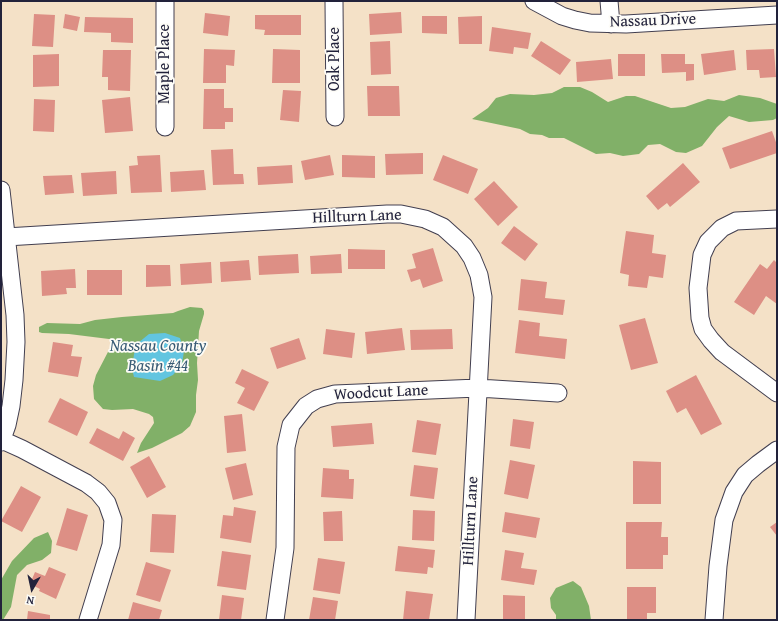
<!DOCTYPE html>
<style>
body{margin:0}
#map{position:relative;width:778px;height:621px;overflow:hidden;background:#f4e1c7;font-family:"Gentium Book Plus",serif}
canvas{display:block}
.frame{position:absolute;inset:0;border:2px solid #22223b;pointer-events:none}
.north{position:absolute;left:12px;top:569px;width:40px;height:40px;-webkit-text-stroke:3px #fdfcf7;paint-order:stroke;rotate:189deg;font-size:11px;font-weight:700;line-height:16px;text-align:center;color:#22223b}
.north::after{content:'';display:block;margin:auto;width:14px;height:18px;background:#22223b;clip-path:polygon(50% 0,100% 100%,50% 72%,0 100%)}
</style>
<div id="map">
<canvas width="778" height="621"></canvas>
<div class="frame"></div>
<div class="north">N</div>
</div>
<script>
const ctx = document.querySelector('canvas').getContext('2d');
ctx.lineJoin = 'round';
function fill(path, color) { ctx.fillStyle = color; ctx.fill(path, 'evenodd'); }
const poly = rows => new Path2D(rows.map(r => 'M' + r).join(''));
function trace(path, color, width, dash) { ctx.strokeStyle = color; ctx.lineWidth = width; ctx.lineCap = dash ? 'butt' : 'round'; ctx.setLineDash(dash || []); ctx.stroke(path); }
function drawText(font, color, halo, rows, align = 'center') {
  ctx.font = font + ' "Gentium Book Plus",serif'; ctx.lineWidth = 3.5; ctx.setLineDash([]); ctx.textBaseline = 'middle'; ctx.strokeStyle = halo; ctx.fillStyle = color; for (const [text, x, y, turn = 0] of rows) {
    ctx.save(); ctx.translate(x, y); ctx.rotate((+turn || 0) * Math.PI / 180); ctx.textAlign = isNaN(turn) ? turn : align; if (halo) ctx.strokeText(text, 0, 0); ctx.fillText(text, 0, 0); ctx.restore();
  }
}
fill(poly([
 [564,87,580,87,592,92,608,102,626,96,635,96,671,108,685,107,708,99,724,101,739,95,760,98,777,104,777,118,773,120,749,122,729,116,717,127,702,146,686,153,676,152,660,144,648,145,639,154,623,156,610,153,596,154,564,138,549,138,542,135,530,134,520,129,472,119,488,108,496,98,510,94,534,95,552,93],
 [190,307,202,308,204,311,204,314,199,331,197,363,198,380,196,395,196,412,190,426,182,433,152,448,137,453,141,443,154,423,153,417,149,414,133,409,112,410,103,409,94,399,93,386,96,375,109,350,117,340,69,334,42,333,39,332,39,327,47,323,80,324,95,320,122,317,173,313,178,311],
 [48,532,52,541,51,553,42,560,27,565,17,575,11,607,3,620,1,620,1,580,12,561,34,538],
 [573,581,581,587,589,606,591,620,556,620,556,615,551,608,550,598,556,588]
]), '#81b068');
fill(poly([
 [165,333,180,338,184,351,182,364,173,375,160,381,134,377,132,369,134,354,138,343,149,334]
]), '#62c5e0');
fill(poly([
 [401,12,402,33,370,35,369,14],
 [205,13,230,16,228,36,203,33],
 [34,14,55,15,53,47,32,46],
 [65,14,80,17,77,31,63,28],
 [255,15,301,15,301,35,264,35,265,30,255,29],
 [422,16,447,16,447,34,422,33],
 [482,16,482,44,459,44,458,17],
 [85,17,133,18,133,43,111,42,111,33,84,32],
 [492,27,531,33,528,49,514,47,513,54,489,51],
 [390,41,391,74,371,75,370,42],
 [541,41,571,60,560,75,531,56],
 [204,49,235,50,234,66,226,65,226,83,203,83],
 [273,49,300,50,300,83,272,83],
 [774,49,776,77,760,78,759,70,747,70,746,50],
 [103,50,131,50,130,91,108,90,108,77,102,77],
 [734,50,736,70,704,75,701,54],
 [59,54,59,86,33,87,33,55],
 [618,54,645,54,645,76,618,76],
 [661,54,685,54,685,64,694,64,694,80,686,81,686,72,662,73],
 [611,59,613,79,577,82,576,62],
 [367,86,399,86,400,116,368,116],
 [204,89,224,89,224,108,233,108,233,122,225,122,225,129,203,129],
 [283,90,301,91,299,122,280,120],
 [130,97,133,131,105,133,102,100],
 [34,99,55,100,54,132,33,131],
 [772,131,777,145,777,153,730,169,722,148],
 [233,149,234,174,243,174,244,184,213,185,211,150],
 [423,153,423,174,386,175,385,154],
 [160,155,162,192,131,193,129,166,138,165,137,156],
 [330,155,334,175,305,180,301,161],
 [342,155,375,156,375,178,342,177],
 [443,155,478,169,468,194,433,180],
 [683,163,700,182,670,207,667,203,658,210,646,196],
 [292,165,293,183,258,185,257,167],
 [204,170,206,190,171,192,170,172],
 [116,171,117,194,83,196,81,173],
 [72,175,74,193,45,195,43,176],
 [494,181,518,207,498,226,474,199],
 [514,226,538,244,525,261,501,243],
 [626,231,654,235,652,253,666,255,663,278,649,276,647,288,628,286,629,275,620,273],
 [433,248,443,281,423,288,420,279,411,282,407,270,416,268,412,254],
 [348,249,385,250,385,269,348,269],
 [298,254,299,273,259,275,258,256],
 [341,254,342,273,311,274,310,256],
 [249,260,251,280,221,282,220,262],
 [774,260,777,263,777,304,766,296,754,315,734,302,760,264,767,269],
 [211,262,212,283,181,285,180,264],
 [146,265,170,265,171,286,146,287],
 [75,269,76,288,66,288,67,294,42,296,41,271],
 [87,270,122,270,122,295,87,295],
 [521,279,547,282,545,298,565,300,563,315,518,310],
 [645,318,658,363,631,370,619,325],
 [519,320,540,323,539,336,567,339,565,359,515,353],
 [402,328,405,350,367,354,365,332],
 [326,329,355,333,352,358,323,354],
 [452,329,453,349,411,350,410,330],
 [299,338,306,359,277,369,270,348],
 [53,342,73,345,71,356,82,357,78,377,48,372],
 [242,369,269,382,254,411,237,403,245,388,235,383],
 [696,375,722,424,701,435,686,408,677,413,666,391],
 [60,398,88,412,77,436,48,422],
 [242,414,246,451,227,453,224,416],
 [513,419,534,422,530,449,510,446],
 [417,420,441,424,436,455,412,452],
 [372,423,374,444,333,447,331,426],
 [97,428,119,439,123,431,135,438,123,461,89,443],
 [149,456,166,487,147,498,130,467],
 [510,460,535,465,528,499,504,494],
 [633,461,661,462,661,504,633,504],
 [246,463,253,495,233,500,225,468],
 [414,465,438,468,434,499,410,496],
 [323,468,349,470,349,479,354,479,353,499,321,497],
 [21,486,41,497,22,532,1,521],
 [234,507,256,511,251,543,220,538,223,515,233,516],
 [67,508,88,515,77,551,56,545],
 [413,510,435,511,434,541,412,540],
 [342,511,343,541,324,541,323,512],
 [505,512,540,518,536,538,502,532],
 [152,514,176,515,174,553,150,552],
 [626,522,662,522,661,537,668,537,668,555,663,555,663,569,626,569],
 [777,522,777,536,770,527],
 [398,546,435,550,433,568,428,567,427,574,395,571],
 [505,550,524,553,521,568,537,570,534,585,501,580],
 [222,551,251,555,246,590,217,586],
 [318,558,345,562,340,594,313,590],
 [146,562,171,570,160,602,136,595],
 [49,567,66,574,56,599,39,591,40,589,30,584,35,572,45,576],
 [627,587,656,587,656,613,647,613,647,620,627,620],
 [406,591,433,594,429,620,403,620],
 [222,595,244,598,241,620,219,620],
 [503,595,525,596,525,620,503,620],
 [313,597,338,601,335,620,309,620],
 [133,602,162,610,159,620,128,620],
 [28,611,50,615,50,620,27,620]
]), '#dd8f85');
const minor = poly([
 [165,1,165,127],
 [334,1,335,117],
 [534,1,562,16,575,20,590,23,626,24,777,15],
 [609,1,611,24],
 [1,190,15,315,16,342,14,380,11,406,7,425,1,442],
 [777,219,736,221,722,228,708,242,702,255,698,288,700,318,703,329,711,340,722,352,777,393],
 [6,237,387,214,401,214,425,219,443,227,464,246,472,258,479,275,483,297,466,620],
 [2,440,22,449,86,483,98,492,107,503,113,520,111,545,88,620],
 [275,620,285,548,286,447,291,425,306,406,317,399,335,394,478,388,558,393],
 [714,620,718,566,724,520,734,492,745,475,758,464,777,450]
]);
trace(minor, '#423f50', 19);
trace(minor, '#fff', 17);
drawText('16px', '#22223b', '#fdfcf7', [
 ["Nassau Drive",653,21,-2],
 ["Oak Place",335,59,-90],
 ["Maple Place",165,64,-90],
 ["Hillturn Lane",357,217,-2],
 ["Woodcut Lane",381,393,-3],
 ["Hillturn Lane",471,521,-87]
]);
drawText('italic 17px', '#385b75', '#fdfcf7', [
 ["Nassau County",158,347],
 ["Basin #44",158,367]
]);
</script>
